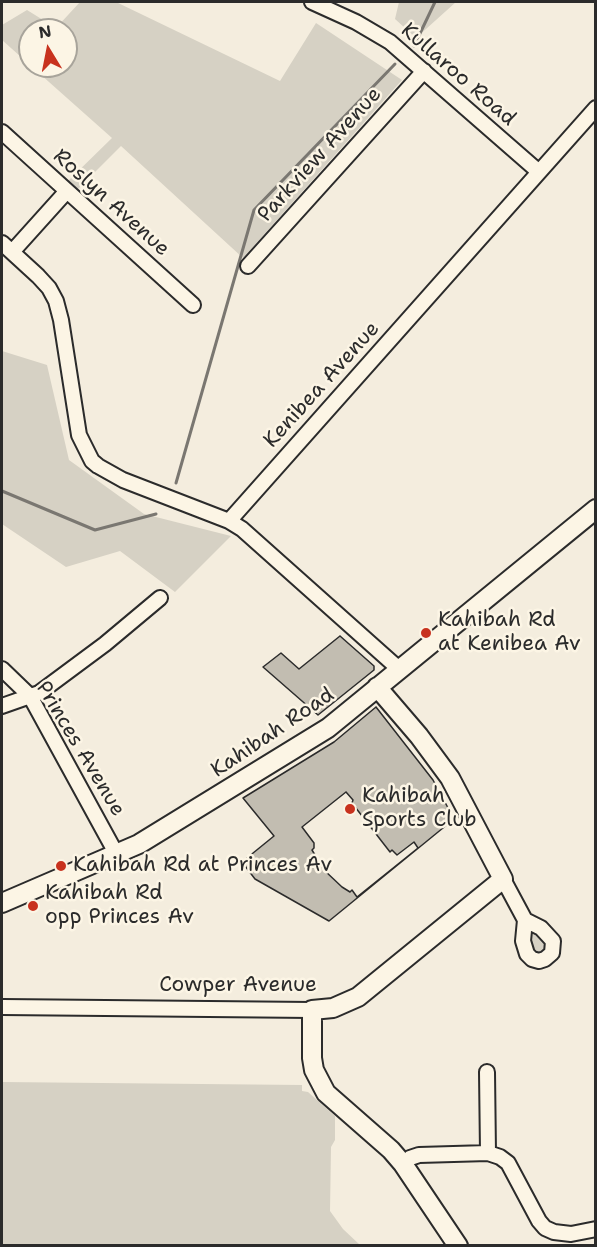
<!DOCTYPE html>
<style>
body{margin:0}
#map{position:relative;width:597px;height:1247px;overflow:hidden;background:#f4edde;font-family:"Shantell Sans",sans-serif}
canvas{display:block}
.frame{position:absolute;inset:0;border:3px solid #2b2b2b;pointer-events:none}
.north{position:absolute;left:18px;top:18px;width:60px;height:60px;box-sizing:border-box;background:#fcf5e5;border:2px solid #a8a49b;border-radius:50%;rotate:350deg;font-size:16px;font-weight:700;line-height:24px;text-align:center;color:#2b2b2b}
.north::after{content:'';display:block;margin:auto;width:21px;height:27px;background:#c8321e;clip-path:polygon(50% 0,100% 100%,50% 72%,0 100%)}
</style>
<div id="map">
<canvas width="597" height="1247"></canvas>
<div class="frame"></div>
<div class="north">N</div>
</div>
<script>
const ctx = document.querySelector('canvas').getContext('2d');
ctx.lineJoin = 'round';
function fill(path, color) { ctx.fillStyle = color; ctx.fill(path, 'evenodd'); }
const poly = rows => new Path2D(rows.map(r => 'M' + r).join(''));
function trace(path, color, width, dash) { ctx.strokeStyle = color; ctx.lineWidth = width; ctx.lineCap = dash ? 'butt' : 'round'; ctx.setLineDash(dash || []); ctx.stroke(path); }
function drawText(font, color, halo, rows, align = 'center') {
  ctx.font = font + ' "Shantell Sans",sans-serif'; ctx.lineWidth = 5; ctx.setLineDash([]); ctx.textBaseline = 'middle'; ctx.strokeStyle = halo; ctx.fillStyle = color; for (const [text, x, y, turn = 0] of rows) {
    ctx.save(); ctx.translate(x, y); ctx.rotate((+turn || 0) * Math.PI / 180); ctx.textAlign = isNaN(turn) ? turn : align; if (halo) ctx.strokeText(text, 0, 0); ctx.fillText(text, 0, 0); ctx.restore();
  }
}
fill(poly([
 [80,2,116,2,280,81,316,23,402,80,243,258,121,146,78,189,68,181,112,138,31,66,66,66,66,30,30,30,30,65,2,40,2,25,27,10,56,28],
 [399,2,456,2,416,38,395,19],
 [2,351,47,365,69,460,144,514,231,536,175,592,120,551,66,567,2,524],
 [527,925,548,941,548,952,537,955,530,949],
 [2,1082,302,1085,302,1091,308,1092,335,1116,335,1140,331,1147,330,1211,343,1229,360,1245,2,1245]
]), '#d6d1c4');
trace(poly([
 [414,46,435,2],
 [176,483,254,210,395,64],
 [2,491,95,530,156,514]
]), '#7a7771', 3);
const building = poly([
 [340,636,374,666,374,670,318,715,263,667,281,653,299,669,340,636],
 [376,707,433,780,454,819,329,921,255,879,242,862,274,836,243,798,334,742,376,707],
 [346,792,353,800,352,803,390,852,392,850,397,855,414,842,418,848,357,897,352,890,350,892,342,887,324,870,312,850,314,848,314,843,302,827,346,792]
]);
fill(building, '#c2bdb1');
trace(building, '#2b2b2b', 1.5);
const minor = poly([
 [312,2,356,22,390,42,539,172],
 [2,132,193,305],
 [2,243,38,276,49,288,56,301,61,320,79,435,92,461,98,466,123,480,229,521,242,529,399,669],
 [12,252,66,192],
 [248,266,424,71],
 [229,521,596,108],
 [2,669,30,696,117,855],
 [2,706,39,693,105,644,160,598],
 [503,879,525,920,523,941,527,954,532,959,539,961,545,959,552,953,553,941,541,928,525,920],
 [2,1007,312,1010],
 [487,1072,488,1153],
 [403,1164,410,1158,419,1155,488,1153,500,1157,508,1163,539,1221,545,1228,554,1232,571,1234,596,1229]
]);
const major = poly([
 [377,687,419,736,450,778,503,879,358,997,333,1008,312,1010,312,1058,314,1070,326,1093,391,1150,403,1164,458,1246],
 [2,903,139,844,328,728,596,509]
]);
trace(minor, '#2b2b2b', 18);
trace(major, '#2b2b2b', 22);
trace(minor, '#fcf5e5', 14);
trace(major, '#fcf5e5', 18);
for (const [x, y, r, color] of [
 [426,633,6,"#c8321e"],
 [350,809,6,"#c8321e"],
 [61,866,6,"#c8321e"],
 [33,906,6,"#c8321e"]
]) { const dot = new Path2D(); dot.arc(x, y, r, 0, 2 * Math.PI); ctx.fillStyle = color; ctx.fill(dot); trace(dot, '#fcf5e5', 2); }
drawText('21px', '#2b2b2b', '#fcf5e5', [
 ["Kullaroo Road",458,75,41],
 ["Parkview Avenue",320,155,-48],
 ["Roslyn Avenue",111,203,42],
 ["Kenibea Avenue",322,385,-48],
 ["Kahibah Road",273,733,-34],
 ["Princes Avenue",80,749,59],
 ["Cowper Avenue",238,986]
]);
drawText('21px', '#2b2b2b', '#fcf5e5', [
 ["Kahibah Rd",438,621],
 ["at Kenibea Av",438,645],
 ["Kahibah",362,797],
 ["Sports Club",362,821],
 ["Kahibah Rd at Princes Av",73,866],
 ["Kahibah Rd",45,894],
 ["opp Princes Av",45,918]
], 'left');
</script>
